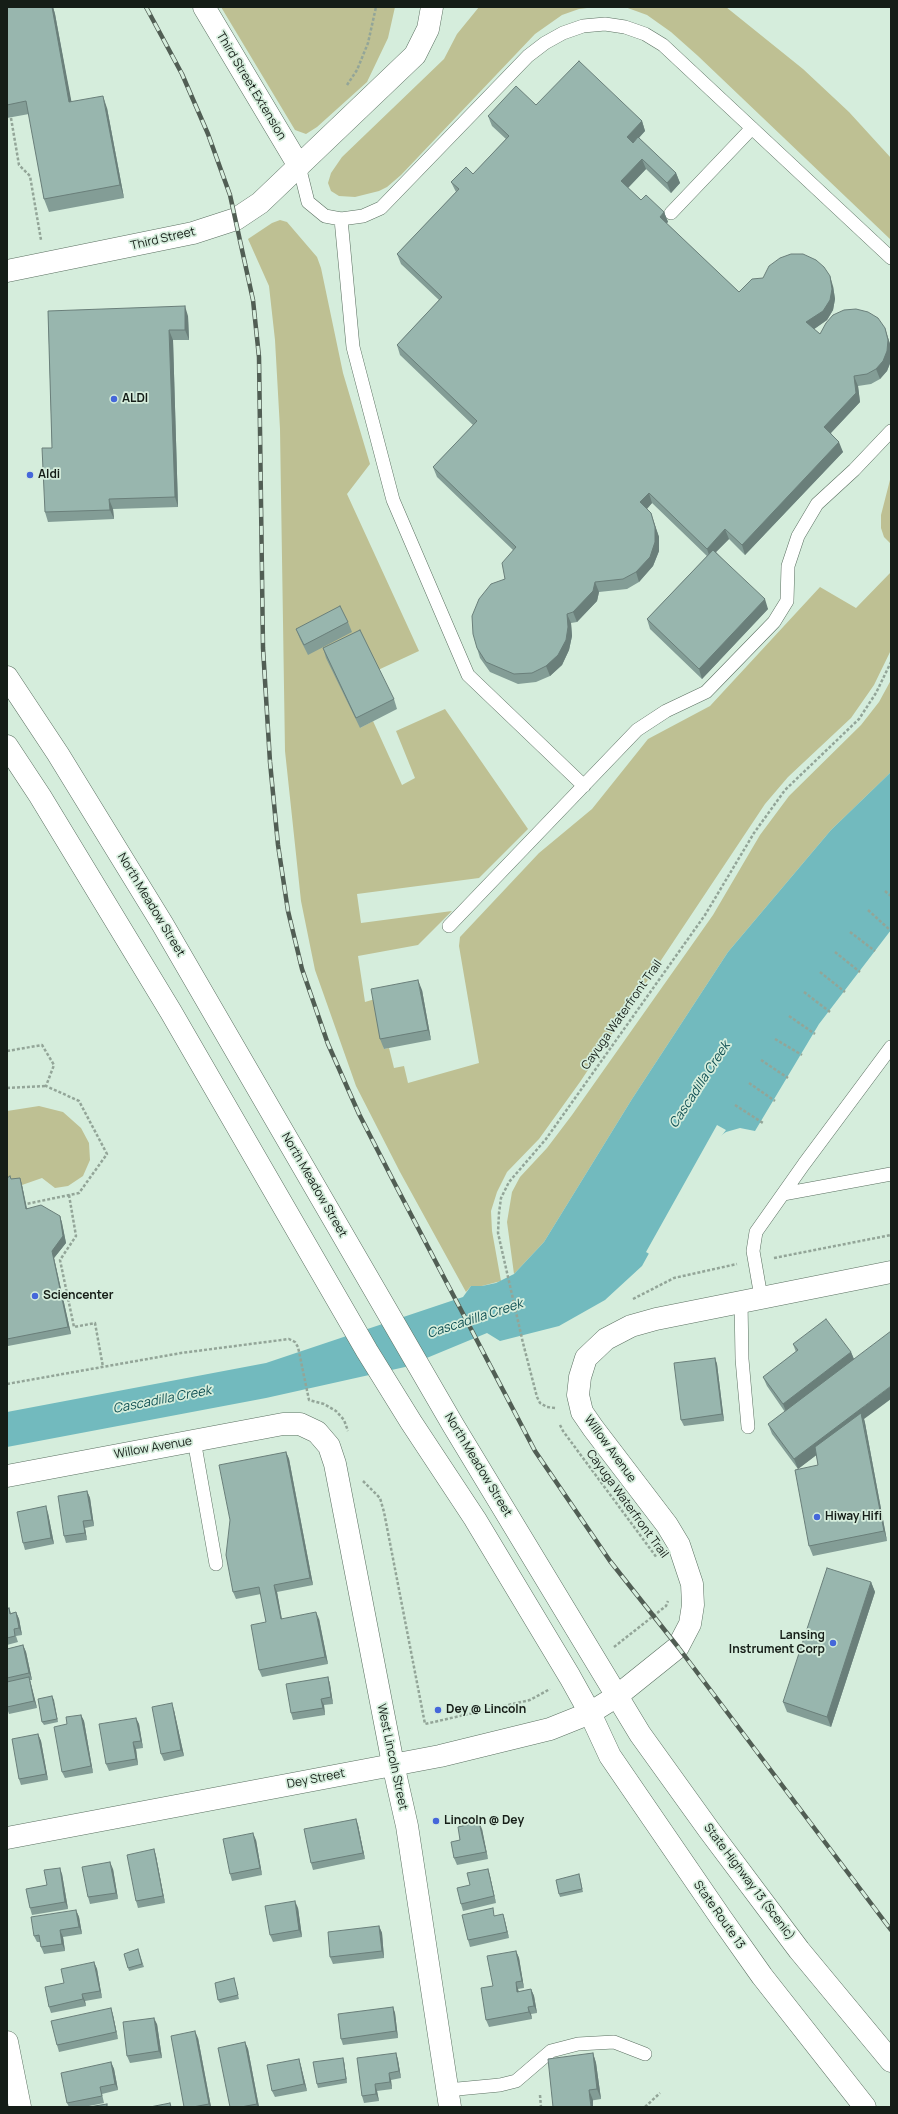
<!DOCTYPE html>
<style>
body{margin:0}
#map{position:relative;width:898px;height:2114px;overflow:hidden;background:#d5eddc;font-family:Manrope,sans-serif}
canvas{display:block}
.frame{position:absolute;inset:0;border:8px solid #151d17;pointer-events:none}
</style>
<div id="map">
<canvas width="898" height="2114"></canvas>
<div class="frame"></div>
</div>
<script>
const ctx = document.querySelector('canvas').getContext('2d');
ctx.lineJoin = 'round';
function fill(path, color) { ctx.fillStyle = color; ctx.fill(path, 'evenodd'); }
const poly = rows => new Path2D(rows.map(r => 'M' + r).join(''));
function trace(path, color, width, dash) { ctx.strokeStyle = color; ctx.lineWidth = width; ctx.lineCap = dash ? 'butt' : 'round'; ctx.setLineDash(dash || []); ctx.stroke(path); }
function drawText(font, color, halo, rows, align = 'center') {
  ctx.font = font + ' Manrope,sans-serif'; ctx.lineWidth = 3.5; ctx.setLineDash([]); ctx.textBaseline = 'middle'; ctx.strokeStyle = halo; ctx.fillStyle = color; for (const [text, x, y, turn = 0] of rows) {
    ctx.save(); ctx.translate(x, y); ctx.rotate((+turn || 0) * Math.PI / 180); ctx.textAlign = isNaN(turn) ? turn : align; if (halo) ctx.strokeText(text, 0, 0); ctx.fillText(text, 0, 0); ctx.restore();
  }
}
fill(poly([
 [221,7,395,7,388,38,367,82,317,127,306,134,295,130],
 [479,7,595,7,579,9,562,15,535,34,401,175,387,187,379,191,355,197,339,196,331,191,328,183,331,173,342,157,444,59,457,34],
 [625,7,726,7,803,69,849,112,891,158,891,240,698,56,671,32,647,15],
 [280,220,287,222,317,257,321,268,343,373,370,464,347,494,419,651,378,670,360,728,373,721,402,785,415,778,396,731,445,709,528,829,479,878,357,894,361,923,452,911,418,945,358,956,365,1002,375,999,384,1049,389,1048,394,1068,404,1066,408,1083,479,1063,459,946,460,937,539,853,592,809,648,739,710,706,820,587,856,608,891,572,891,650,874,685,851,718,788,777,765,804,580,1082,539,1139,507,1172,497,1192,491,1211,492,1231,501,1281,482,1286,471,1286,466,1292,400,1172,356,1086,315,970,301,901,285,751,280,429,275,340,269,286,248,239,272,223],
 [891,476,891,544,884,537,881,528,881,515],
 [891,680,891,772,831,830,728,952,632,1099,544,1242,514,1274,507,1222,512,1192,520,1177,547,1148,572,1115,713,915,760,835,789,796,861,725,879,702],
 [39,1106,63,1112,81,1128,89,1143,90,1160,83,1176,68,1186,55,1188,42,1178,22,1185,7,1186,7,1111]
]), '#bec093');
fill(poly([
 [891,772,891,930,819,1024,755,1131,740,1128,726,1132,710,1143,642,1266,605,1300,559,1326,500,1341,487,1333,405,1367,266,1398,7,1447,7,1412,266,1363,463,1297,471,1286,482,1286,496,1283,514,1274,544,1242,632,1099,728,952,831,830]
]), '#72babe');
fill(poly([
 [717,1125,726,1130,723,1134,712,1145,651,1255,646,1252]
]), '#d5eddc');
const service = poly([
 [299,166,308,202,325,216,341,219,363,216,381,208,528,56,545,43,563,33,583,26,605,24,625,27,645,34,663,45,891,258],
 [671,213,752,128],
 [341,219,353,347,393,500,468,675,584,786],
 [449,926,637,730,666,711,706,692,774,622,787,601,788,566,798,536,817,504,854,470,891,431],
 [783,1194,891,1174],
 [761,1297,753,1251,756,1232,804,1164,891,1047],
 [741,1301,742,1359,748,1427],
 [194,1440,216,1564],
 [447,2090,500,2085,516,2081,551,2051,578,2044,614,2042,645,2054]
]);
const minor = poly([
 [204,7,299,166],
 [7,271,193,233,236,219,260,203,415,55,428,29,432,7],
 [7,1476,283,1424,300,1424,317,1432,329,1446,335,1464,393,1764],
 [617,1696,678,1647,690,1624,693,1605,692,1584,679,1545,667,1525,593,1428,582,1412,578,1395,580,1377,586,1358,606,1339,631,1326,656,1319,891,1272],
 [7,2042,20,2107]
]);
const tertiary = poly([
 [393,1764,407,1826,450,2107],
 [7,1838,440,1756,550,1729,590,1713,617,1696]
]);
const trunk = poly([
 [7,677,58,754,163,925,453,1425,617,1696],
 [7,746,40,796,171,1012,367,1351,411,1422,475,1519,570,1677,590,1713]
]);
const motorway = poly([
 [617,1696,640,1734,709,1830,799,1950,891,2061],
 [590,1713,610,1756,721,1918,762,1976,865,2107]
]);
trace(service, '#5b7061', 14);
trace(minor, '#5b7061', 23);
trace(tertiary, '#5b7061', 23);
trace(trunk, '#5b7061', 23);
trace(motorway, '#5b7061', 23);
trace(poly([
 [347,85,357,70,368,43,376,7],
 [11,118,19,165,30,176,41,240],
 [885,891,891,896],
 [868,910,891,931],
 [850,932,875,951],
 [835,952,860,972],
 [820,972,845,992],
 [804,992,830,1012],
 [789,1016,815,1034],
 [775,1039,802,1055],
 [7,1051,42,1045,54,1065,46,1086,79,1101,107,1154,79,1193,26,1204],
 [761,1060,788,1078],
 [749,1083,775,1101],
 [7,1088,46,1086],
 [735,1105,763,1123],
 [69,1195,76,1236,60,1260,74,1327,95,1323,103,1367],
 [774,1258,891,1235],
 [633,1299,674,1278,737,1264],
 [7,1384,181,1353,289,1339,295,1342,298,1347,309,1400,324,1404,336,1411,344,1420,348,1431],
 [555,1408,547,1407,540,1403,537,1397,523,1343,498,1233,499,1213,501,1198,509,1182,546,1139,705,915,754,833,785,790,859,719,876,693,891,662],
 [560,1425,563,1431,657,1558],
 [363,1481,380,1498,384,1512,425,1724,530,1700,550,1689],
 [614,1647,666,1606,668,1601],
 [540,2095,541,2107],
 [645,2107,660,2093]
]), '#93a598', 2.5, [3, 2]);
trace(service, '#fff', 13);
trace(minor, '#fff', 22);
trace(tertiary, '#fff', 22);
trace(trunk, '#fff', 22);
trace(motorway, '#fff', 22);
const rail = poly([
 [146,7,182,74,208,134,230,195,253,300,259,357,263,648,270,762,278,845,288,911,302,969,328,1044,359,1114,396,1186,535,1451,610,1561,678,1647,891,1930]
]);
trace(rail, '#515e54', 4.5);
trace(rail, '#d5eddc', 3, [9]);
fill(poly([
 [7,7,53,7,55,14,71,102,107,108,124,198,49,212,44,199,29,114,7,118],
 [536,105,642,121,645,131,639,138,676,173,680,183,671,193,646,169,628,188,641,200,664,212,668,222,666,223,739,292,833,286,835,299,833,310,827,320,814,329,820,334,888,338,891,347,891,361,887,371,880,379,871,384,858,386,860,402,831,433,843,452,745,555,729,539,716,552,768,609,702,679,650,629,647,619,707,556,652,503,647,509,654,523,659,537,659,551,653,566,639,582,627,589,599,592,597,601,577,622,571,623,572,636,569,650,562,665,550,676,536,682,518,684,490,672,480,658,477,648,505,579,513,550,437,477,433,467,473,425,400,355,397,345,439,300,401,264,397,254,456,192,451,182,473,174,506,139,492,126,488,116],
 [48,311,188,316,189,340,173,340,178,507,113,509,114,519,48,522,45,512,52,448],
 [348,622,352,632,308,655,300,639,296,629],
 [323,648,394,699,397,709,360,728,326,658],
 [422,990,431,1040,384,1049,380,1039],
 [7,1178,11,1179,20,1178,22,1185,27,1208,60,1216,62,1223,66,1243,54,1258,71,1334,8,1346,7,1342],
 [793,1344,851,1352,854,1359,864,1419,865,1423,887,1541,813,1556,809,1546,818,1465,816,1455,798,1469,772,1434,768,1424,785,1412,767,1386,763,1377,796,1352],
 [715,1358,717,1364,724,1421,684,1426,681,1420],
 [286,1452,289,1459,313,1585,277,1592,282,1619,319,1619,328,1664,262,1677,259,1670,266,1622,261,1594,236,1599,233,1592],
 [87,1491,90,1498,94,1526,85,1528,87,1540,66,1543,64,1536],
 [48,1513,54,1544,25,1550,23,1543],
 [871,1582,875,1592,831,1727,787,1712,783,1702],
 [9,1608,11,1613,16,1612,19,1619,22,1635,16,1636,18,1642,7,1645,7,1609],
 [23,1645,26,1652,32,1680,30,1680,37,1708,9,1714,7,1708,7,1649],
 [328,1677,330,1684,333,1704,324,1705,325,1715,293,1720,291,1713],
 [52,1696,58,1722,44,1725,42,1722],
 [174,1710,184,1756,164,1761,161,1754],
 [81,1715,84,1721,93,1773,65,1778,62,1772,67,1724],
 [136,1718,139,1724,143,1748,136,1749,138,1765,109,1771,106,1764],
 [38,1734,41,1741,48,1780,21,1785,19,1779],
 [356,1819,358,1825,365,1859,313,1870,311,1863],
 [482,1829,488,1859,457,1865,454,1858,460,1840],
 [256,1840,262,1875,232,1881,230,1874],
 [154,1849,156,1856,165,1903,138,1908,136,1901],
 [113,1869,118,1899,90,1904,88,1897],
 [488,1869,490,1876,496,1903,463,1911,461,1904,470,1885],
 [62,1874,68,1909,32,1915,30,1908,47,1885],
 [580,1877,583,1892,560,1897,559,1894],
 [298,1908,302,1937,273,1942,270,1935],
 [76,1910,79,1917,82,1934,63,1937,65,1951,44,1954,41,1947,40,1942,37,1942,34,1936],
 [503,1914,505,1921,509,1938,470,1947,468,1940],
 [379,1926,382,1933,384,1958,333,1964,330,1957],
 [138,1949,144,1967,129,1971,124,1954],
 [516,1951,519,1958,524,1988,518,1989,519,1992,531,1989,534,1996,537,2013,531,2014,532,2019,489,2027,486,2020,493,1986],
 [94,1962,97,1969,102,1998,85,2001,86,2006,51,2013,49,2007,64,1983],
 [234,1978,239,1999,220,2003,218,2000],
 [393,2007,395,2013,398,2038,343,2045,341,2039],
 [111,2008,113,2015,118,2039,59,2052,57,2045],
 [157,2024,162,2058,130,2063,127,2056],
 [198,2038,211,2107,184,2107],
 [245,2042,248,2049,259,2107,230,2107],
 [396,2053,398,2060,401,2078,391,2080,392,2089,377,2091,379,2101,364,2103,362,2096],
 [593,2053,596,2063,601,2099,553,2107],
 [343,2058,344,2061,347,2083,318,2088,317,2084],
 [299,2059,301,2066,307,2091,275,2097,272,2091],
 [111,2062,114,2069,118,2090,102,2094,104,2103,84,2107,69,2107,67,2103]
]), '#839d96');
fill(poly([
 [52,7,53,7,55,14,74,115,69,102],
 [103,96,107,108,124,198,120,185],
 [642,121,645,131,630,147,627,137],
 [642,159,646,169,625,191,621,181],
 [676,173,680,183,671,193,667,183],
 [664,212,668,222,663,227,660,217],
 [830,276,833,286,835,299,833,310,827,320,810,332,806,322],
 [185,306,188,316,189,340,185,330],
 [885,328,891,347,891,361,887,371,880,379,876,369],
 [169,330,173,340,178,507,175,497],
 [854,376,858,386,860,402,827,437,824,427],
 [839,442,843,452,745,555,742,545],
 [649,493,652,503,644,512,640,502],
 [109,499,113,509,114,519,110,510],
 [651,513,659,537,659,551,653,566,639,582,636,572],
 [725,529,729,539,710,558,707,549],
 [595,582,599,592,597,601,577,622,573,612],
 [765,599,768,609,702,679,699,669],
 [567,614,571,623,572,636,569,650,562,665,550,676,546,666],
 [418,980,422,990,431,1040,428,1030],
 [20,1178,22,1185,28,1215,26,1209],
 [60,1216,62,1223,66,1243,54,1258,71,1334,68,1327,52,1251],
 [851,1352,855,1362,787,1414,783,1404],
 [715,1358,717,1364,724,1421,722,1414],
 [891,1386,891,1399,864,1419,865,1423,887,1541,884,1531,863,1420,798,1469,794,1459],
 [286,1452,289,1459,313,1585,310,1578],
 [87,1491,90,1498,94,1526,92,1520],
 [46,1506,48,1513,54,1544,51,1538],
 [83,1521,85,1528,87,1540,85,1533],
 [871,1582,875,1592,831,1727,827,1717],
 [274,1585,277,1592,283,1626,281,1619],
 [16,1612,19,1619,22,1635,19,1628],
 [316,1612,319,1619,328,1664,325,1657],
 [23,1645,26,1652,32,1680,29,1673],
 [29,1677,31,1684,37,1708,34,1701],
 [328,1677,330,1684,333,1704,331,1697],
 [52,1696,54,1700,58,1722,57,1719],
 [321,1699,324,1705,325,1715,323,1708],
 [172,1703,174,1710,184,1756,181,1750],
 [81,1715,84,1721,93,1773,91,1766],
 [136,1718,139,1724,143,1748,141,1741],
 [38,1734,41,1741,48,1780,46,1774],
 [133,1742,136,1749,138,1765,136,1759],
 [356,1819,358,1825,365,1859,363,1853],
 [479,1822,482,1829,488,1859,486,1852],
 [253,1833,256,1840,262,1875,260,1868],
 [154,1849,156,1856,165,1903,163,1896],
 [110,1862,113,1869,118,1899,116,1893],
 [60,1868,62,1874,68,1909,65,1902],
 [488,1869,490,1876,496,1903,494,1896],
 [295,1901,298,1908,302,1937,299,1930],
 [76,1910,79,1917,82,1934,79,1927],
 [503,1914,505,1921,509,1938,507,1932],
 [379,1926,382,1933,384,1958,382,1951],
 [60,1930,63,1937,65,1951,62,1944],
 [516,1951,519,1958,524,1988,522,1981],
 [94,1962,97,1969,102,1998,100,1991],
 [516,1982,518,1989,520,1999,517,1992],
 [531,1989,534,1996,537,2013,534,2006],
 [82,1994,85,2001,86,2006,83,1999],
 [393,2007,395,2013,398,2038,396,2031],
 [528,2007,531,2014,532,2019,529,2012],
 [111,2008,113,2015,118,2039,116,2032],
 [154,2018,157,2024,162,2058,159,2051],
 [195,2031,198,2038,211,2107,210,2107,209,2104],
 [245,2042,248,2049,259,2107,258,2107,257,2104],
 [396,2053,398,2060,401,2078,399,2071],
 [593,2053,596,2063,601,2099,597,2089],
 [343,2058,344,2061,347,2083,346,2079],
 [299,2059,301,2066,307,2091,304,2084],
 [111,2062,114,2069,118,2090,115,2084],
 [389,2073,391,2080,392,2089,390,2082],
 [375,2084,377,2091,379,2101,376,2094],
 [589,2090,593,2100,593,2107,591,2107]
]), '#6a7f7a');
const building = poly([
 [7,7,52,7,69,102,103,96,120,185,44,199,26,101,7,105,7,7],
 [579,61,642,121,627,137,633,143,638,137,676,173,667,183,642,159,621,181,641,200,646,195,664,212,660,217,739,292,752,279,763,278,769,266,780,258,791,254,803,254,816,260,824,267,830,276,832,289,830,300,823,311,806,322,820,334,826,323,833,315,844,310,856,309,868,312,878,318,885,328,888,340,887,351,883,361,876,369,867,374,854,376,856,393,824,427,839,442,742,545,725,529,707,549,649,493,640,502,651,513,655,527,655,542,650,557,636,572,623,579,595,582,593,591,573,612,567,614,568,627,566,640,558,655,546,666,532,673,514,674,486,662,477,648,473,634,472,616,479,599,491,584,505,579,502,563,516,547,433,467,477,421,397,345,442,297,397,254,459,189,451,182,466,167,473,174,509,136,488,116,516,86,536,105,579,61],
 [185,306,185,330,169,330,175,497,109,499,110,510,45,512,42,448,52,448,48,311,185,306],
 [713,550,765,599,699,669,647,619,713,550],
 [340,606,348,622,304,645,296,629,340,606],
 [360,630,394,699,356,718,323,648,360,630],
 [418,980,428,1030,380,1039,371,989,418,980],
 [10,1176,11,1179,20,1178,26,1209,41,1205,60,1216,63,1236,52,1251,68,1327,7,1339,7,1178,10,1176],
 [826,1319,851,1352,783,1404,763,1377,798,1350,793,1344,826,1319],
 [891,1331,891,1386,794,1459,768,1424,891,1331],
 [715,1358,722,1414,681,1420,674,1363,715,1358],
 [861,1413,884,1531,809,1546,795,1470,818,1465,815,1447,861,1413],
 [286,1452,310,1578,274,1585,281,1619,316,1612,325,1657,259,1670,251,1625,266,1622,259,1587,233,1592,226,1555,230,1520,219,1465,286,1452],
 [87,1491,92,1520,83,1521,85,1533,64,1536,58,1496,87,1491],
 [46,1506,51,1538,23,1543,17,1512,46,1506],
 [827,1568,871,1582,827,1717,783,1702,827,1568],
 [9,1608,10,1614,16,1612,19,1628,14,1629,15,1636,7,1638,7,1609,9,1608],
 [23,1645,29,1673,7,1678,7,1649,23,1645],
 [29,1677,34,1701,7,1707,7,1682,29,1677],
 [328,1677,331,1697,321,1699,323,1708,291,1713,286,1684,328,1677],
 [52,1696,57,1719,42,1722,38,1699,52,1696],
 [172,1703,181,1750,161,1754,152,1707,172,1703],
 [81,1715,91,1766,62,1772,54,1727,67,1724,66,1717,81,1715],
 [136,1718,141,1741,133,1742,136,1759,106,1764,99,1724,136,1718],
 [38,1734,46,1774,19,1779,12,1739,38,1734],
 [356,1819,363,1853,311,1863,304,1829,356,1819],
 [479,1822,486,1852,454,1858,451,1842,460,1840,458,1827,479,1822],
 [253,1833,260,1868,230,1874,223,1839,253,1833],
 [154,1849,163,1896,136,1901,127,1855,154,1849],
 [110,1862,116,1893,88,1897,82,1867,110,1862],
 [60,1868,65,1902,30,1908,26,1889,47,1885,44,1870,60,1868],
 [488,1869,494,1896,461,1904,457,1888,470,1885,467,1873,488,1869],
 [579,1874,582,1889,559,1894,556,1880,579,1874],
 [295,1901,299,1930,270,1935,265,1906,295,1901],
 [493,1908,494,1916,503,1914,507,1932,468,1940,462,1915,493,1908],
 [76,1910,79,1927,60,1930,62,1944,41,1947,39,1935,34,1936,31,1917,76,1910],
 [379,1926,382,1951,330,1957,328,1932,379,1926],
 [138,1949,142,1964,128,1968,124,1954,138,1949],
 [516,1951,522,1981,516,1982,517,1992,531,1989,534,2006,528,2007,529,2012,486,2020,481,1988,493,1986,487,1956,516,1951],
 [94,1962,100,1991,82,1994,83,1999,49,2007,45,1987,64,1983,61,1969,94,1962],
 [234,1978,238,1995,218,2000,215,1983,234,1978],
 [393,2007,396,2031,341,2039,338,2014,393,2007],
 [111,2008,116,2032,57,2045,51,2021,111,2008],
 [154,2018,159,2051,127,2056,123,2022,154,2018],
 [195,2031,209,2104,193,2107,184,2107,171,2036,195,2031],
 [245,2042,257,2104,241,2107,230,2107,218,2048,245,2042],
 [396,2053,399,2071,389,2073,390,2082,375,2084,376,2094,362,2096,357,2058,396,2053],
 [593,2053,597,2089,589,2090,591,2107,553,2107,548,2059,593,2053],
 [343,2058,346,2079,317,2084,313,2062,343,2058],
 [299,2059,304,2084,272,2091,267,2065,299,2059],
 [111,2062,115,2084,100,2087,102,2096,67,2103,61,2073,111,2062],
 [170,2103,171,2107,150,2107,170,2103],
 [107,2104,107,2107,89,2107,107,2104]
]);
fill(building, '#98b6ae');
trace(building, '#6a7f7a', 1);
for (const [x, y, r, color] of [
 [114,399,4,"#4567da"],
 [30,475,4,"#4567da"],
 [35,1296,4,"#4567da"],
 [817,1517,4,"#4567da"],
 [833,1643,4,"#4567da"],
 [438,1710,4,"#4567da"],
 [436,1821,4,"#4567da"]
]) { const dot = new Path2D(); dot.arc(x, y, r, 0, 2 * Math.PI); ctx.fillStyle = color; ctx.fill(dot); trace(dot, '#d5eddc', 1.5); }
drawText('12px', '#151d17', '#d5eddc', [
 ["Third Street Extension",251,86,59],
 ["Third Street",163,239,-13],
 ["North Meadow Street",151,905,59],
 ["Cayuga Waterfront Trail",622,1015,-55],
 ["North Meadow Street",314,1185,60],
 ["Willow Avenue",153,1448,-10],
 ["Willow Avenue",610,1449,54],
 ["North Meadow Street",478,1465,59],
 ["Cayuga Waterfront Trail",627,1504,54],
 ["West Lincoln Street",392,1757,78],
 ["Dey Street",316,1779,-11],
 ["State Highway 13 (Scenic)",749,1882,53],
 ["State Route 13",719,1915,55]
]);
drawText('bold 12px', '#151d17', '#d5eddc', [
 ["ALDI",122,399],
 ["Aldi",38,475],
 ["Sciencenter",43,1296],
 ["Hiway Hifi",825,1517],
 ["Lansing",825,1636,"right"],
 ["Instrument Corp",825,1650,"right"],
 ["Dey @ Lincoln",446,1710],
 ["Lincoln @ Dey",444,1821]
], 'left');
drawText('italic 13px', '#105053', '#d5eddc', [
 ["Cascadilla Creek",700,1085,-57],
 ["Cascadilla Creek",475,1319,-18],
 ["Cascadilla Creek",162,1400,-11]
]);
</script>
